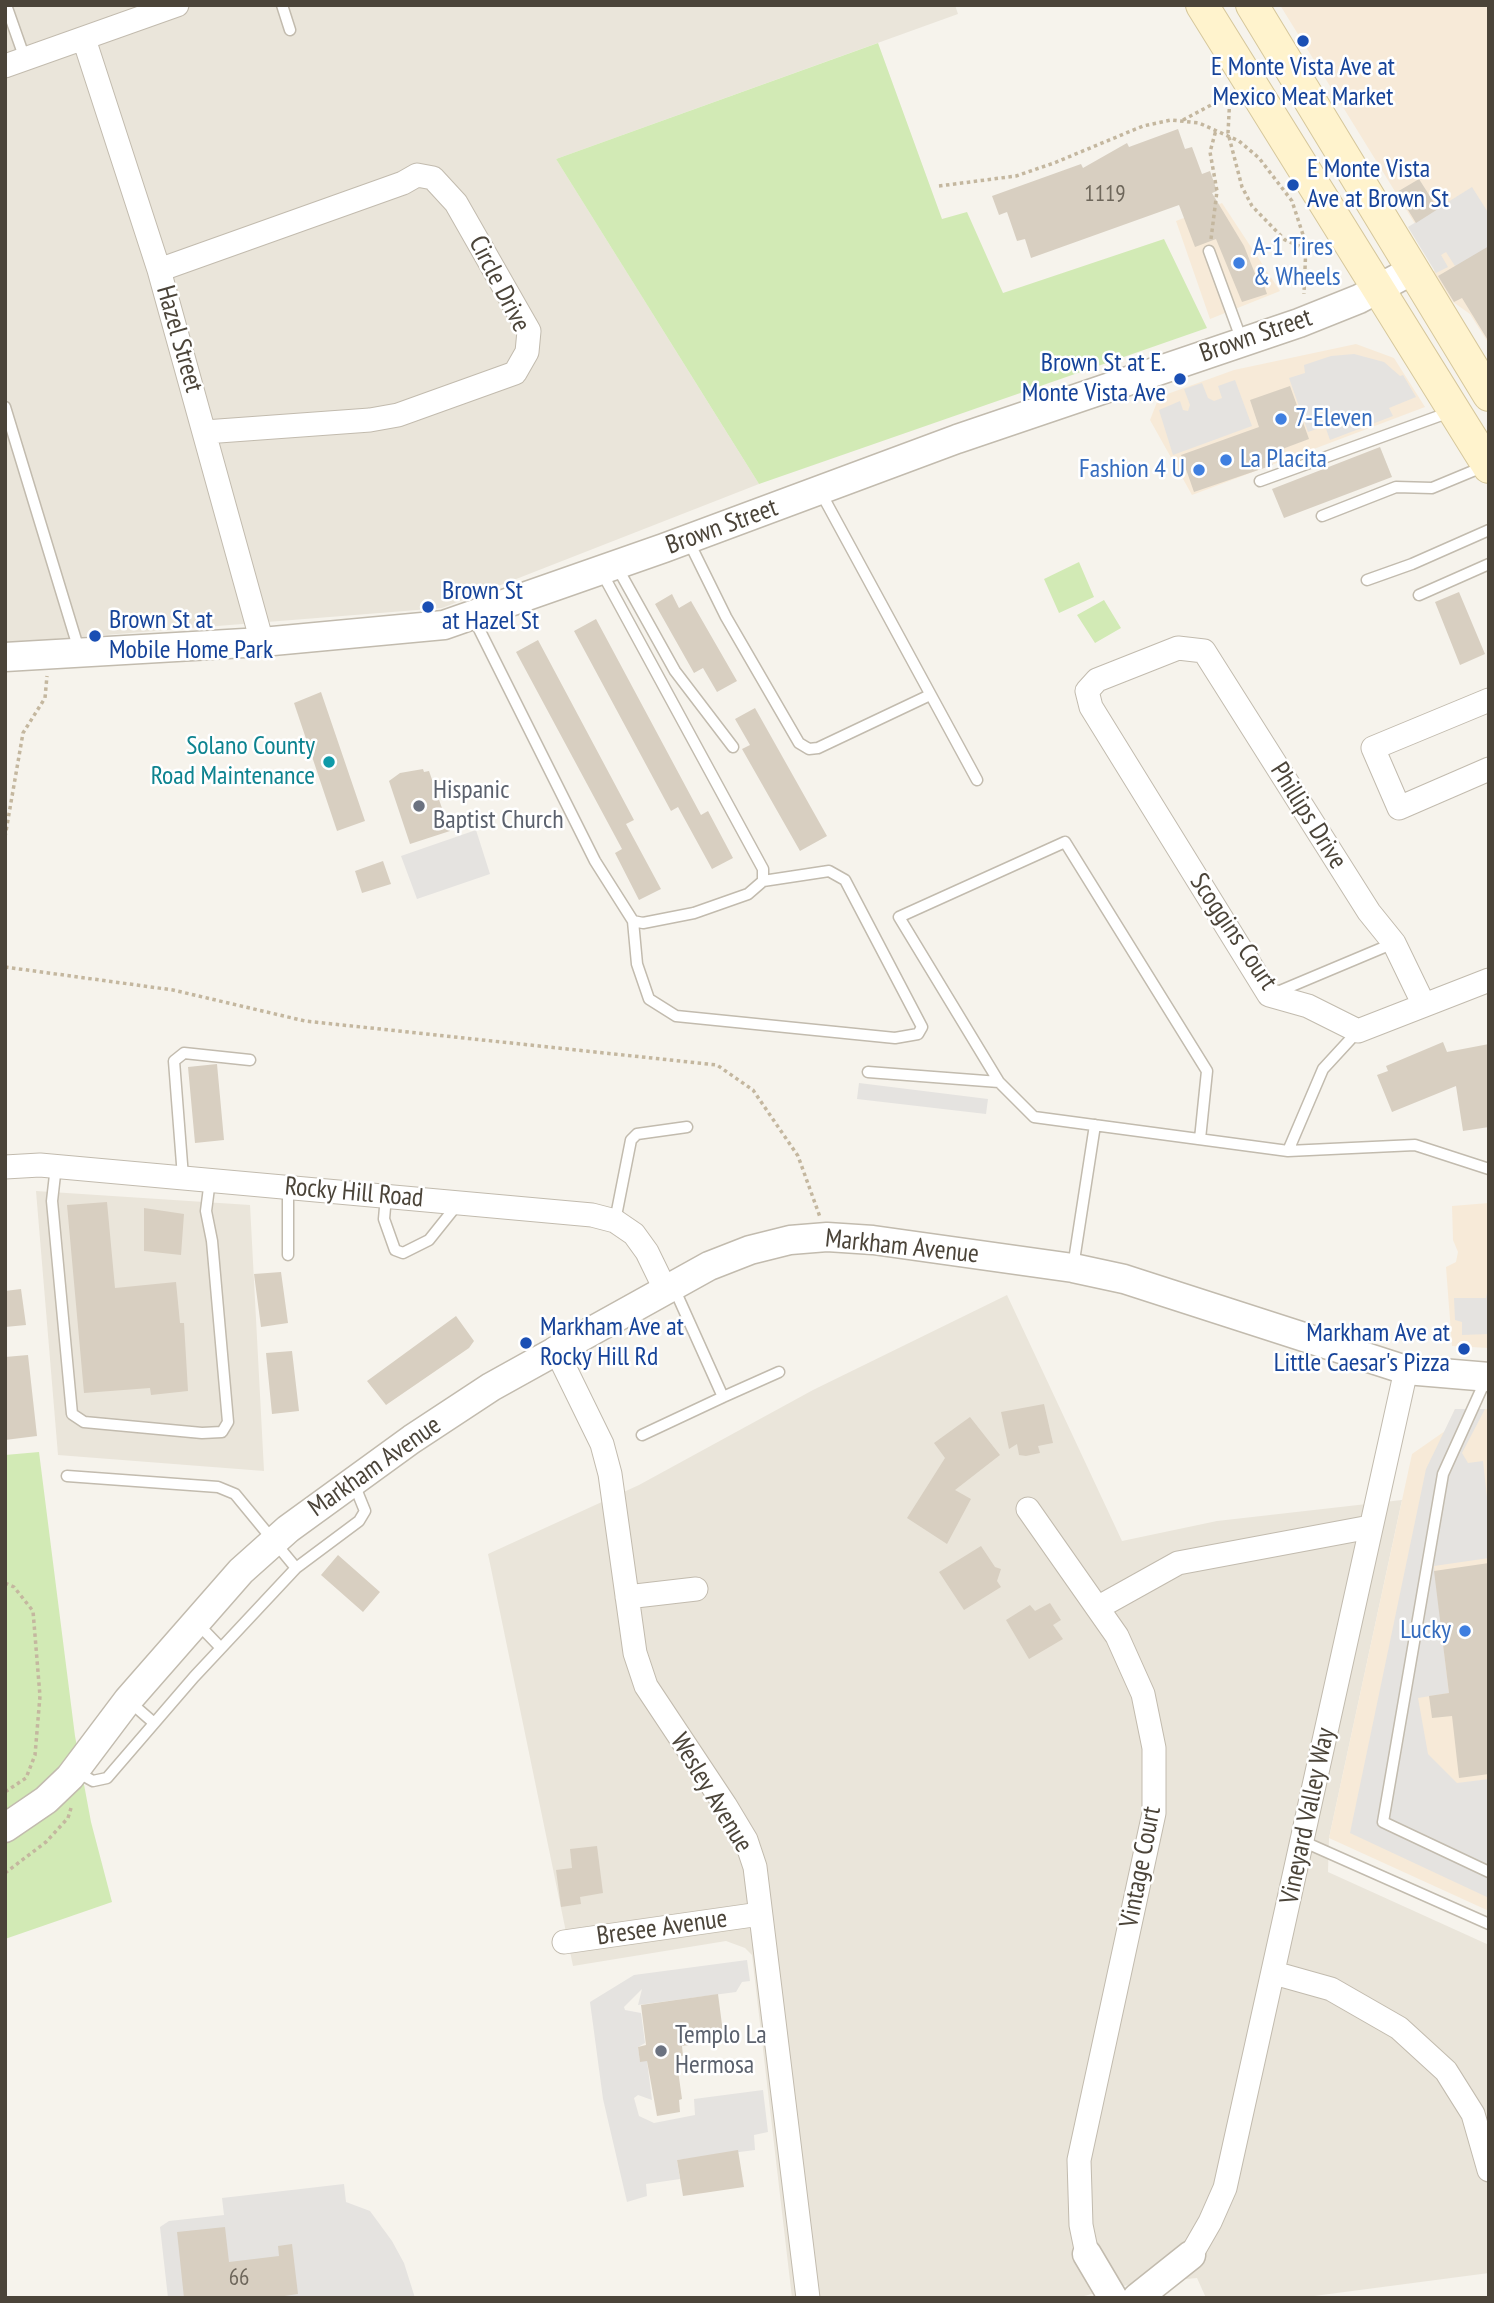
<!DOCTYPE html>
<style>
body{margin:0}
#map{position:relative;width:1494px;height:2303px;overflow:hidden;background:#f6f3ec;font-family:"PT Sans Narrow",sans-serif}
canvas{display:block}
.frame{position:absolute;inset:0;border:7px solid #4b4439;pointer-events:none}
</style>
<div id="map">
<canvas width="1494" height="2303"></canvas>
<div class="frame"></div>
</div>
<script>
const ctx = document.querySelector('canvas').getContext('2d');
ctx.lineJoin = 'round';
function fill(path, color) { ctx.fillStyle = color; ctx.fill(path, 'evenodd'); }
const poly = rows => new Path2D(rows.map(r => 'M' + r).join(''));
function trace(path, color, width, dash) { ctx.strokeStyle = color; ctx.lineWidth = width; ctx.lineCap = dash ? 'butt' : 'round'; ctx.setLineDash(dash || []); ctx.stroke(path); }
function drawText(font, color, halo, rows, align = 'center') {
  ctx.font = font + ' "PT Sans Narrow",sans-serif'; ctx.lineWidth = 5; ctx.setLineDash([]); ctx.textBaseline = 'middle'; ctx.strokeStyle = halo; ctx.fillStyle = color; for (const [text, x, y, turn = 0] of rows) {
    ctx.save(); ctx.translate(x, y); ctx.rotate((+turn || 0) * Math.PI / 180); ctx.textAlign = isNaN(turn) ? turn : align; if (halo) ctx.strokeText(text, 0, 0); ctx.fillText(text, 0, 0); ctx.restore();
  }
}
fill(poly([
 [5,5,955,5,958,14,556,159,759,484,442,608,5,643],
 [36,1191,250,1205,264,1471,58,1455],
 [1007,1295,1122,1541,1217,1521,1402,1500,1329,1838,1328,1872,1489,1945,1489,2273,1299,2298,1206,2298,1197,2278,1132,2284,1076,2298,792,2298,752,1955,745,1948,726,1941,573,1966,488,1554,639,1485,813,1390]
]), '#eae5da');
fill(poly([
 [1280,5,1489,5,1489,344,1470,314,1453,302,1432,272,1441,266],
 [1222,203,1280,291,1210,319,1176,221],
 [1356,344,1394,358,1425,407,1192,495,1150,420,1159,397,1234,370],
 [1489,1203,1489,1348,1452,1346,1446,1267,1456,1262,1458,1252,1453,1240,1452,1206],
 [1455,1409,1489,1409,1489,1911,1329,1838,1412,1454,1445,1431]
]), '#f7ead8');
fill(poly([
 [878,43,942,219,967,212,1003,293,1164,239,1207,328,759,484,556,159],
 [1079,562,1094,597,1059,613,1044,579],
 [1104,600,1121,628,1095,643,1077,615],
 [39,1452,75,1736,91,1822,112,1902,5,1939,5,1455]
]), '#d2eab5');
fill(poly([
 [1472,187,1489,214,1489,252,1455,266,1446,252,1441,255,1448,267,1436,273,1408,227],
 [1354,354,1384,362,1400,376,1403,375,1416,397,1389,408,1393,416,1330,440,1325,426,1308,432,1289,378,1305,373,1304,365,1331,356],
 [1235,380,1252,426,1173,455,1159,410,1180,401,1183,410,1188,411,1190,405,1184,389,1202,383,1208,398,1214,401,1222,398,1218,386],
 [476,830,490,874,417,899,401,856],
 [859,1083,988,1099,986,1114,857,1099],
 [1489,1283,1489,1334,1462,1335,1462,1322,1455,1320,1454,1298,1486,1298],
 [1455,1409,1485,1409,1462,1453,1468,1463,1483,1461,1489,1515,1489,1558,1434,1566,1449,1693,1418,1698,1428,1754,1457,1783,1489,1779,1489,1898,1350,1833,1426,1469],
 [747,1960,750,1981,742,1982,736,1992,638,2005,642,1989,624,2007,625,2010,641,2013,645,2043,638,2047,640,2061,647,2061,652,2100,638,2095,634,2098,639,2116,654,2123,695,2115,694,2099,763,2090,768,2132,754,2135,755,2150,677,2160,680,2179,646,2184,647,2196,627,2202,603,2099,590,2002,634,1975],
 [344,2184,346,2202,370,2211,392,2241,404,2263,415,2298,168,2298,160,2227,169,2221,224,2215,222,2198]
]), '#e5e3e0');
fill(poly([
 [1178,129,1185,149,1192,147,1202,174,1210,171,1217,191,1212,193,1244,246,1256,276,1260,274,1267,294,1242,302,1216,239,1195,247,1179,205,1031,258,1025,239,1017,241,1007,212,999,215,992,196,1081,164,1083,168,1127,143,1129,147],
 [1419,179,1438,209,1416,223,1397,192],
 [1489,246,1489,342,1462,298,1454,302,1438,276],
 [1290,386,1309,439,1269,454,1273,465,1194,492,1181,455,1259,427,1250,400],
 [1380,447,1392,477,1284,518,1272,489],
 [1459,592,1485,654,1460,665,1435,602],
 [672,594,679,608,691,601,737,681,717,692,703,668,694,673,655,604],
 [596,619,701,815,708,811,733,858,712,869,678,807,671,811,574,631],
 [538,640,634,820,626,824,661,889,639,900,615,853,622,849,516,652],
 [321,692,365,821,337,831,294,703],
 [755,708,827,836,800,851,742,749,750,745,735,719],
 [423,769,424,772,429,771,450,831,410,844,389,781,400,773],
 [383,861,391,884,362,893,355,871],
 [1443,1042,1447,1052,1489,1044,1489,1127,1463,1131,1456,1086,1392,1112,1377,1075,1388,1071,1386,1066],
 [217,1064,224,1140,195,1143,188,1067],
 [107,1202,115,1288,176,1282,180,1323,184,1323,188,1391,151,1395,150,1388,84,1393,67,1205],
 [144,1208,184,1214,181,1255,144,1251],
 [281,1272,288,1323,261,1327,254,1274],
 [21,1289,26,1325,5,1327,5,1291],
 [456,1316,474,1341,469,1348,386,1405,367,1381],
 [292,1351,299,1411,272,1414,266,1353],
 [28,1355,37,1436,5,1440,5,1357],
 [1044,1404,1053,1443,1038,1446,1040,1453,1026,1456,1019,1455,1017,1444,1009,1449,1001,1412],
 [970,1417,1000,1455,955,1490,971,1499,947,1544,907,1518,945,1458,934,1443],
 [981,1546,995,1567,1001,1569,997,1581,1001,1587,964,1610,939,1572],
 [338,1555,380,1592,363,1612,321,1575],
 [1489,1563,1489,1774,1459,1778,1452,1716,1432,1718,1429,1696,1449,1693,1434,1571],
 [1050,1603,1061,1620,1053,1625,1063,1639,1029,1659,1006,1620,1030,1605,1035,1611],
 [597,1846,603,1893,580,1897,581,1904,561,1907,556,1870,572,1868,570,1849],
 [718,1994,724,2040,682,2046,683,2056,676,2056,682,2099,679,2100,680,2112,657,2116,647,2061,640,2062,638,2047,646,2045,641,2005],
 [738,2150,744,2187,683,2196,677,2160],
 [225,2227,229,2262,279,2256,278,2246,292,2244,298,2294,271,2298,184,2298,177,2232]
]), '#d8cfc1');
const service = poly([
 [6,5,25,59],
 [282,5,290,30],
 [1209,251,1242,341],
 [5,407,79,650],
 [1260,481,1450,412],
 [820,491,977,780],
 [1322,516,1396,487,1432,488,1485,466],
 [688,540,726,617,799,743,809,749,818,748,930,695],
 [617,567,675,671,733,747],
 [1367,580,1412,564,1489,530],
 [1419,595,1489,564],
 [473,617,595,861,633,921,643,923,694,913,748,894,763,881,763,869,601,571],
 [633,921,637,964,649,999,676,1016,895,1038,918,1034,922,1027,845,880,829,871,763,881],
 [1275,993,1394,943],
 [1358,1031,1323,1069,1288,1151,1415,1145,1489,1169],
 [868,1072,999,1082,1034,1117,1288,1151],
 [999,1082,899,917,1065,842,1207,1071,1200,1139],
 [56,1166,52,1201,72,1414,84,1422,202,1433,222,1432,228,1422,212,1241,206,1211,210,1180],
 [183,1177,174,1061,184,1053,250,1060],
 [386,1196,384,1219,395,1250,403,1253,429,1240,457,1205],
 [615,1221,631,1140,637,1134,687,1127],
 [288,1255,288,1187],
 [1073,1267,1095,1125],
 [1486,1379,1443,1474,1383,1822,1489,1872],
 [723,1397,779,1372],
 [642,1435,723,1397,674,1288],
 [67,1476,218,1487,235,1494,296,1568],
 [196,1622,221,1648],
 [130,1702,154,1723],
 [77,1772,93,1781,107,1778,194,1677,296,1568,359,1521,365,1511,354,1484],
 [1302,1841,1489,1924]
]);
const minor = poly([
 [84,39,159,270,262,642],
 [5,66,177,5],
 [159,270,403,183,417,175,433,178,456,203,529,331,527,352,515,373,398,415,370,420,205,432],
 [1489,700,1373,748,1399,808,1489,769],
 [1423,1003,1394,943,1369,912,1204,651,1178,648,1097,680,1087,691,1091,707,1269,995,1308,1006,1358,1031,1489,980],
 [5,1167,40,1165,592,1215,615,1221,634,1234,647,1252,665,1289],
 [555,1348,602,1444,610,1474,635,1653,646,1686,725,1805,746,1840,755,1867,808,2298],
 [1028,1509,1117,1636,1143,1694,1154,1748,1154,1813,1079,2160,1081,2225,1087,2254],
 [627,1597,696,1589],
 [1099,1607,1178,1563,1370,1527],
 [564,1942,760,1914],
 [1274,1973,1331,1989,1399,2028,1446,2071,1473,2114,1489,2170],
 [1191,2255,1210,2222,1225,2188,1406,1370]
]);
const tertiary = poly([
 [5,657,262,642,444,625,664,548,957,439,1299,323,1359,299,1411,271],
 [5,1828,46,1800,70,1777,128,1700,241,1571,288,1529,412,1439,491,1387,709,1266,750,1250,790,1240,827,1237,873,1240,1073,1268,1124,1279,1406,1370,1489,1377],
 [1087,2254,1113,2298],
 [1137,2298,1191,2255]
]);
const secondary = poly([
 [1202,5,1489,467],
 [1252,5,1489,395]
]);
trace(service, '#c2bbae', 13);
trace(minor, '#c2bbae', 25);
trace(tertiary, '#c2bbae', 31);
trace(secondary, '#d6c79b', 34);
trace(poly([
 [1230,95,1228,133,1242,187,1252,206,1285,240,1306,249,1326,253],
 [1183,120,1213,104,1225,90],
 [939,186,1016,176,1054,163,1143,126,1171,120,1199,123,1239,141,1259,158,1292,201,1306,244,1304,294],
 [1211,239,1217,191,1210,152,1216,130],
 [5,837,23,733,45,698,47,676],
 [5,967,173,990,305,1021,717,1065,753,1090,798,1156,820,1217],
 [5,1583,14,1587,33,1611,40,1696,35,1755,26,1778,5,1792],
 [5,1873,46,1842,68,1818,71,1808]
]), '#c4b79f', 3.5, [3.5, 3.5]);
trace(service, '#fff', 10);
trace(minor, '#fff', 23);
trace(tertiary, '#fff', 28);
trace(secondary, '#fff3cd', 32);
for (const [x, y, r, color] of [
 [1303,41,7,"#1a4fb4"],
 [1293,185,7,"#1a4fb4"],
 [1239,263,7,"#3f7fe0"],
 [1180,379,7,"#1a4fb4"],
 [1281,419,7,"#3f7fe0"],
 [1226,460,7,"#3f7fe0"],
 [1199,470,7,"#3f7fe0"],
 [428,607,7,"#1a4fb4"],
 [95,636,7,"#1a4fb4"],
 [329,762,7,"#0f9aa8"],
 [419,806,7,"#6b7280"],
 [526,1343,7,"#1a4fb4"],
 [1464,1349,7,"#1a4fb4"],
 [1465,1631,7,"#3f7fe0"],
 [661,2051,7,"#6b7280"]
]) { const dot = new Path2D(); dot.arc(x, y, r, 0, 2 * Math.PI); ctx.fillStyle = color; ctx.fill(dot); trace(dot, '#fff', 2.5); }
drawText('23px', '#6e675b', null, [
 ["1119",1105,194],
 ["66",239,2278]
]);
drawText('26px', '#164399', '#fff', [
 ["E Monte Vista Ave at",1303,68,"center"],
 ["Mexico Meat Market",1303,98,"center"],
 ["E Monte Vista",1307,170],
 ["Ave at Brown St",1307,200],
 ["Brown St at E.",1166,364,"right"],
 ["Monte Vista Ave",1166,394,"right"],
 ["Brown St",442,592],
 ["at Hazel St",442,622],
 ["Brown St at",109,621],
 ["Mobile Home Park",109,651],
 ["Markham Ave at",540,1328],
 ["Rocky Hill Rd",540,1358],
 ["Markham Ave at",1450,1334,"right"],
 ["Little Caesar's Pizza",1450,1364,"right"]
], 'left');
drawText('26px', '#366cbe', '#fff', [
 ["A-1 Tires",1253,248],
 ["& Wheels",1253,278],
 ["7-Eleven",1295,419],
 ["La Placita",1240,460],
 ["Fashion 4 U",1185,470,"right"],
 ["Lucky",1451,1631,"right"]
], 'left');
drawText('26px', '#4b4439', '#fff', [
 ["Circle Drive",499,284,63],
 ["Brown Street",1256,336,-19],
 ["Hazel Street",179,339,74],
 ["Brown Street",722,527,-20],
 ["Phillips Drive",1308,816,58],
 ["Scoggins Court",1233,932,56],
 ["Rocky Hill Road",354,1193,5],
 ["Markham Avenue",902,1247,6],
 ["Markham Avenue",375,1467,-35],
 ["Wesley Avenue",711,1793,59],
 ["Vineyard Valley Way",1308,1816,-78],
 ["Vintage Court",1141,1867,-79],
 ["Bresee Avenue",662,1928,-8]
]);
drawText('26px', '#0d838f', '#fff', [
 ["Solano County",315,747],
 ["Road Maintenance",315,777]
], 'right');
drawText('26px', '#5b616d', '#fff', [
 ["Hispanic",433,791],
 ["Baptist Church",433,821],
 ["Templo La",675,2036],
 ["Hermosa",675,2066]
], 'left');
</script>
